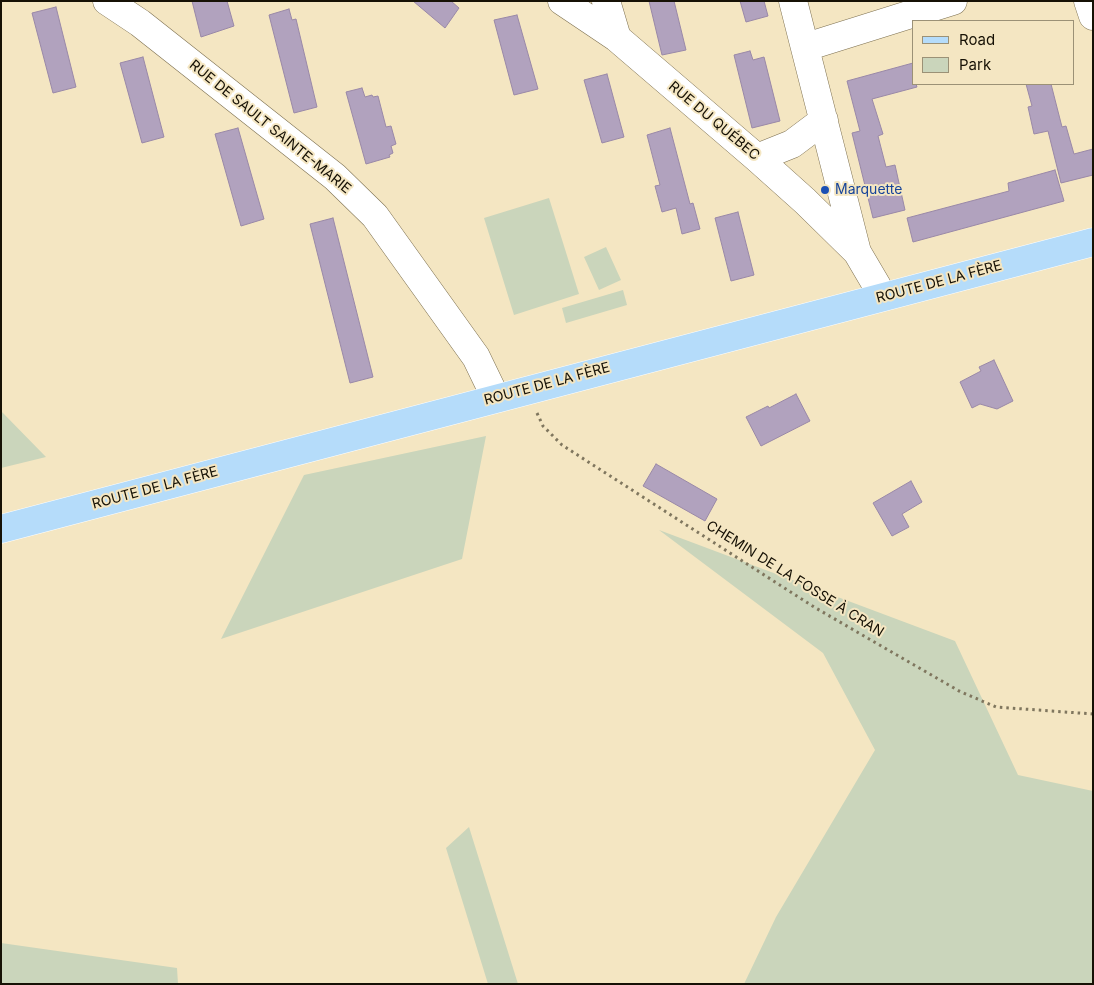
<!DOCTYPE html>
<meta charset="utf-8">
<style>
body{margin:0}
#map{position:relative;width:1094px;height:985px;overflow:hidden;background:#f4e6c2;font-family:Inter,sans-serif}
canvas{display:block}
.frame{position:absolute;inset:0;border:2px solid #161105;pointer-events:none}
.legend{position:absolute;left:912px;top:20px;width:162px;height:65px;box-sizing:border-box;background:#f4e6c2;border:1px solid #9b9176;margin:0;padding:6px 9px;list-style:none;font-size:15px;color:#161105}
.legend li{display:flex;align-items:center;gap:10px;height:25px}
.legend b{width:25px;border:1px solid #9b9176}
</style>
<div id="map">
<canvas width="1094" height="985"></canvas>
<div class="frame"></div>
<ul class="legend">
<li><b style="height:6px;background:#b5dcfa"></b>Road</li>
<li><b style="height:14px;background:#cad5bb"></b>Park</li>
</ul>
</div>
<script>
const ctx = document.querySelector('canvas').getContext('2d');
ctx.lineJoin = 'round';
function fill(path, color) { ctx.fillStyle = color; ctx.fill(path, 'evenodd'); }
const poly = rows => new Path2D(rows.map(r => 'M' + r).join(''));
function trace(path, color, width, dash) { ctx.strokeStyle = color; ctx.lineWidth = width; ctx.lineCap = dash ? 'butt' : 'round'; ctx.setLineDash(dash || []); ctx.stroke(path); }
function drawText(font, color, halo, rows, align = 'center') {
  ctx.font = font + ' Inter,sans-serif'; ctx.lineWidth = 4; ctx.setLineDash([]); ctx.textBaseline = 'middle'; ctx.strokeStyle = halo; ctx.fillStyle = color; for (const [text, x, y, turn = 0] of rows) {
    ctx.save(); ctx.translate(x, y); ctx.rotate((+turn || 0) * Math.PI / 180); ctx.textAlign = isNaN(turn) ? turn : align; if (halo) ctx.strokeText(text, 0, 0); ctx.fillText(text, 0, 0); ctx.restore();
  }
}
fill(poly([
 [549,198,579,294,514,315,484,218],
 [606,247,621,280,599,290,584,257],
 [623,290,627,305,566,323,562,308],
 [1,411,46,457,1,468],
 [486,436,462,559,221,639,304,475],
 [659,530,955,641,1018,775,1093,791,1093,984,744,984,776,917,875,750,823,653],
 [469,827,518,984,488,984,446,848],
 [1,943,177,968,178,984,1,984]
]), '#cad5bb');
const building = poly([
 [192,1,227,1,234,26,201,37,192,1],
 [413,1,451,1,459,8,445,28,413,1],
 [649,1,674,1,686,50,662,55,649,1],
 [740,1,764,1,768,16,746,22,740,1],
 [56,7,76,87,53,93,32,13,56,7],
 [289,9,292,20,296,19,317,107,294,113,269,15,289,9],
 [517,15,538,89,514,95,494,20,517,15],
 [750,51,753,60,764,57,780,121,752,128,734,55,750,51],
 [143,57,164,137,142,143,120,63,143,57],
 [913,63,913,84,916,84,917,87,872,99,883,134,878,136,886,167,895,165,905,210,873,218,852,133,860,131,847,81,913,63],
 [607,74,624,137,602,143,584,80,607,74],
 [1026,84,1051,84,1062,127,1066,126,1074,154,1093,149,1093,175,1061,183,1048,131,1034,134,1028,107,1032,106,1026,84],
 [362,88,365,97,372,95,373,97,378,96,386,127,391,126,396,144,391,146,393,153,389,155,390,157,366,164,346,92,362,88],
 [238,128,264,219,241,226,215,134,238,128],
 [670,128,690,204,693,203,700,229,682,234,676,208,662,212,655,186,660,185,647,135,670,128],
 [1055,170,1064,201,913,242,907,218,1009,191,1008,183,1055,170],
 [738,212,754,275,731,281,715,218,738,212],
 [333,218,373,377,350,383,310,224,333,218],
 [994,360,1013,401,997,409,980,404,972,408,960,382,981,371,979,367,994,360],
 [796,394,810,421,761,446,746,417,768,406,769,408,796,394],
 [656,464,717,499,705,521,643,486,656,464],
 [911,481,922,502,902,514,909,527,892,536,873,503,911,481]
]);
fill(building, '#b1a2be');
trace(building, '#9988a7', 1);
const minor = poly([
 [107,1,140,23,335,177,375,216,476,357,491,388,493,398],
 [562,1,617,38,757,158,805,201,857,252],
 [606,1,617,38],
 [793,1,857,252,877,286,880,297],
 [1088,1,1093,16],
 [806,47,953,1],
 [757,158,792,144,824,120]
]);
const major = poly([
 [1,529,1093,242]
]);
trace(minor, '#7c6f4f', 29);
trace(major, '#fff', 29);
trace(poly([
 [537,413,543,426,562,445,814,607,959,691,996,707,1093,714]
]), '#7f765e', 3, [2.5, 4]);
trace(minor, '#fff', 28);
trace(major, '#b5dcfa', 28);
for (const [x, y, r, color] of [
 [825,190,5,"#1a4fb4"]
]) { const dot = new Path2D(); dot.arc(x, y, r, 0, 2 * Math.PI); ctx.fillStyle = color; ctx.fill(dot); trace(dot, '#f4e6c2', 2); }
drawText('14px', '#161105', '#f4e6c2', [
 ["RUE DU QUÉBEC",714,121,40],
 ["RUE DE SAULT SAINTE-MARIE",270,127,39],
 ["ROUTE DE LA FÈRE",939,282,-15],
 ["ROUTE DE LA FÈRE",547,384,-15],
 ["ROUTE DE LA FÈRE",155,488,-15],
 ["CHEMIN DE LA FOSSE À CRAN",795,579,32]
]);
drawText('14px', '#164399', '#f4e6c2', [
 ["Marquette",835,190]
], 'left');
</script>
